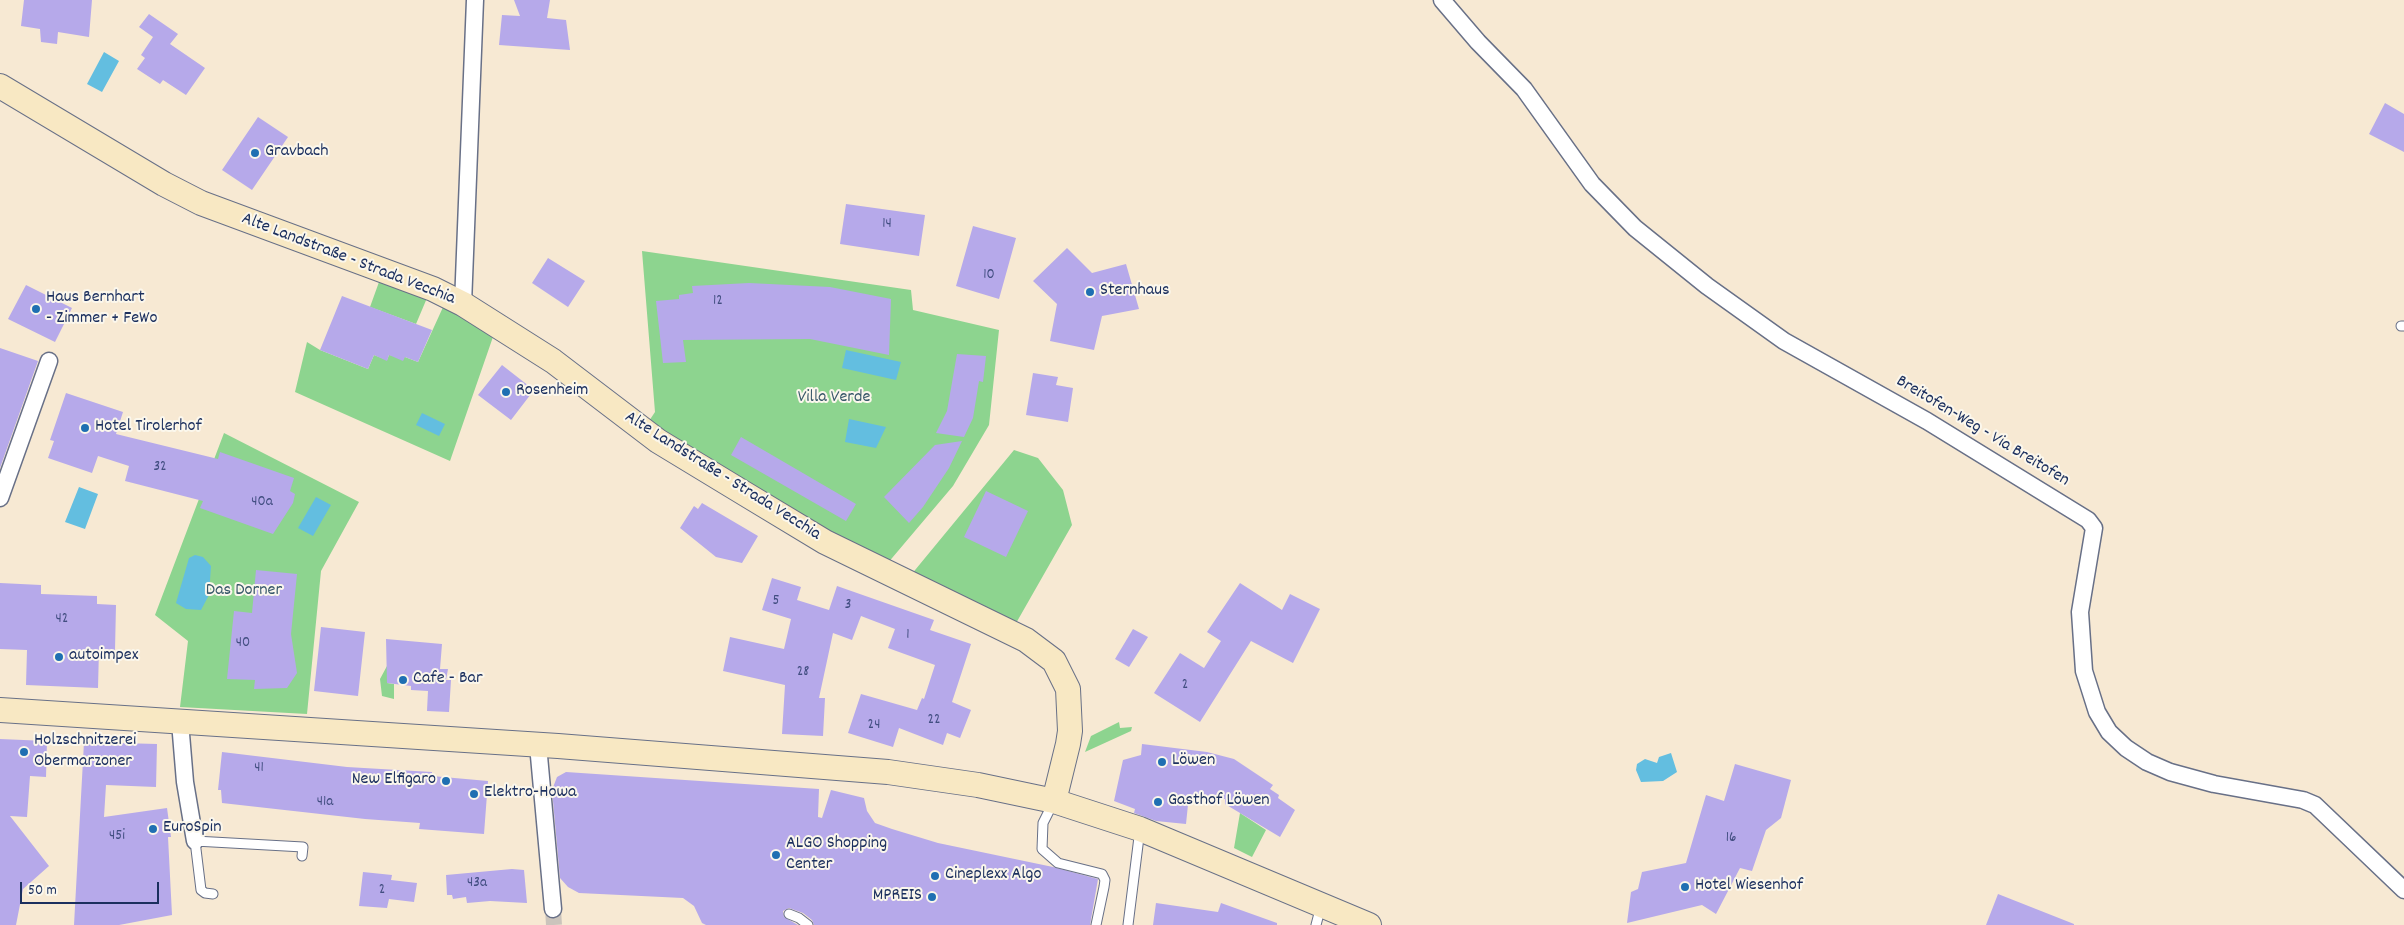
<!DOCTYPE html>
<meta charset="utf-8">
<style>
body{margin:0}
#map{position:relative;width:2404px;height:925px;overflow:hidden;background:#f7e9d3;font-family:Dekko,sans-serif}
canvas{display:block}
.scale{position:absolute;left:20px;top:882px;width:139px;height:22px;box-sizing:border-box;border:2px solid #1b2f5e;border-top:0;padding-left:6px;font-size:15px;line-height:18px;white-space:nowrap;color:#1b2f5e;-webkit-text-stroke:4px #fbf7ec;paint-order:stroke}
</style>
<div id="map">
<canvas width="2404" height="925"></canvas>
<div class="scale">50 m</div>
</div>
<script>
const ctx = document.querySelector('canvas').getContext('2d');
ctx.lineJoin = 'round';
function fill(path, color) { ctx.fillStyle = color; ctx.fill(path, 'evenodd'); }
const poly = rows => new Path2D(rows.map(r => 'M' + r).join(''));
function trace(path, color, width, dash) { ctx.strokeStyle = color; ctx.lineWidth = width; ctx.lineCap = dash ? 'butt' : 'round'; ctx.setLineDash(dash || []); ctx.stroke(path); }
function drawText(font, color, halo, rows, align = 'center') {
  ctx.font = font + ' Dekko,sans-serif'; ctx.lineWidth = 4; ctx.setLineDash([]); ctx.textBaseline = 'middle'; ctx.strokeStyle = halo; ctx.fillStyle = color; for (const [text, x, y, turn = 0] of rows) {
    ctx.save(); ctx.translate(x, y); ctx.rotate((+turn || 0) * Math.PI / 180); ctx.textAlign = isNaN(turn) ? turn : align; if (halo) ctx.strokeText(text, 0, 0); ctx.fillText(text, 0, 0); ctx.restore();
  }
}
fill(poly([
 [642,251,911,290,913,310,999,330,989,425,953,486,887,564,829,533,647,424,655,412],
 [384,280,427,298,416,324,370,307,379,282],
 [444,305,494,334,450,461,295,392,307,342,320,350,368,369,374,355,387,360,389,355,405,357,418,362],
 [224,433,359,502,321,571,307,714,180,707,188,641,155,615],
 [1014,450,1038,458,1063,490,1072,525,1011,632,906,581],
 [387,666,387,683,394,684,394,699,382,696,380,679],
 [1119,722,1120,728,1132,727,1131,731,1085,752,1091,736],
 [1240,813,1266,830,1252,857,1234,848]
]), '#8dd48f');
fill(poly([
 [104,52,119,61,102,92,87,84],
 [846,350,901,362,896,380,842,368],
 [422,413,445,424,439,436,416,425],
 [849,419,886,427,876,448,845,442],
 [79,487,98,494,85,529,65,522],
 [316,497,331,505,313,536,298,528],
 [195,555,203,557,211,566,209,595,201,610,186,609,176,603,189,558],
 [1671,753,1677,772,1663,781,1641,782,1636,770,1637,764,1645,759,1657,763,1659,757]
]), '#63bee0');
fill(poly([
 [24,0,92,0,89,37,58,32,57,44,41,42,40,29,21,26],
 [514,0,550,0,547,18,566,20,570,50,499,45,502,15,520,16],
 [149,14,178,34,170,44,205,68,186,95,163,80,160,84,137,69,145,58,141,55,153,37,139,27],
 [2385,103,2404,114,2404,152,2369,134],
 [258,117,288,137,252,190,222,170],
 [846,204,925,215,919,256,840,244],
 [973,226,1016,238,999,299,956,286],
 [1067,248,1092,273,1126,264,1139,309,1102,316,1094,350,1050,341,1057,304,1033,281],
 [548,258,585,281,568,307,532,283],
 [749,283,830,287,891,299,889,355,810,339,683,340,686,362,663,363,656,301,679,299,679,295,693,293,692,286],
 [26,285,72,308,55,342,8,319],
 [342,296,432,330,418,362,405,357,403,361,389,355,387,361,374,355,368,369,320,350],
 [0,348,38,361,0,468],
 [957,354,986,356,983,382,979,381,973,418,964,437,936,433,947,411],
 [502,365,534,390,511,420,478,395],
 [1033,373,1058,377,1056,385,1073,388,1068,422,1026,415],
 [66,393,123,412,116,434,218,459,220,452,294,478,290,491,295,494,293,503,273,534,200,508,203,501,125,481,129,466,98,456,92,473,48,458,54,441,50,440],
 [741,437,856,504,846,521,731,455],
 [962,441,949,468,923,507,909,523,884,497,935,445],
 [986,491,1028,511,1006,557,964,537],
 [702,503,758,536,742,563,716,557,680,528,694,506,698,509],
 [256,570,297,574,291,634,297,673,287,688,254,689,255,680,227,679,234,611,252,613],
 [772,578,801,587,797,600,829,610,837,586,934,620,930,630,971,644,952,702,971,710,960,738,947,733,943,745,899,728,893,747,848,733,861,694,917,710,922,698,924,699,935,665,888,648,895,629,861,616,852,640,833,633,819,698,825,698,823,736,782,734,785,685,723,671,730,637,784,649,791,619,762,610],
 [0,583,41,585,41,594,97,596,97,604,116,605,115,650,99,649,98,688,26,685,27,650,0,649],
 [1240,583,1282,610,1290,594,1320,609,1293,663,1251,641,1200,722,1154,693,1180,653,1204,668,1221,641,1207,632],
 [321,627,365,632,358,696,314,691],
 [1133,629,1148,637,1129,667,1115,659],
 [386,639,442,644,440,669,448,669,446,680,451,680,449,712,427,711,428,691,411,690,411,686,387,683],
 [0,739,47,741,46,777,30,776,27,817,10,816,49,866,23,889,16,925,0,925],
 [84,742,157,744,156,787,106,785,104,817,167,808,171,837,168,837,172,915,119,925,74,925],
 [1142,744,1207,752,1234,759,1273,785,1270,789,1279,795,1278,798,1295,810,1280,837,1225,804,1225,799,1189,795,1186,824,1156,821,1134,813,1135,809,1114,801,1123,760,1141,755],
 [222,752,347,767,432,772,432,776,488,781,484,834,419,829,420,823,365,819,222,803,221,790,218,790],
 [1735,764,1791,780,1781,818,1766,830,1752,871,1740,868,1716,914,1702,905,1627,923,1631,892,1638,889,1642,872,1686,863,1706,795,1724,801],
 [566,772,819,789,818,817,822,818,831,790,864,798,867,811,875,823,892,829,938,843,1053,867,1098,879,1090,925,814,925,812,920,803,913,789,908,783,911,784,917,798,925,706,925,702,923,694,906,683,898,579,893,568,887,560,878,552,790,557,777],
 [512,869,524,870,527,903,490,901,467,903,466,897,453,899,452,895,447,895,446,875],
 [363,872,392,875,391,880,417,883,414,902,389,899,387,908,359,906],
 [1998,894,2074,924,2074,925,1986,925],
 [1156,903,1218,912,1221,903,1277,923,1277,925,1153,925]
]), '#b6a9ea');
trace(poly([
 [553,909,554,925]
]), '#cbc4bc', 16, [16, 8]);
const service = poly([
 [2401,326,2404,326],
 [1054,801,1043,823,1042,849,1058,863,1102,874,1105,880,1104,887,1096,925],
 [213,894,205,893,201,890,195,841,303,847,302,856],
 [789,914,799,918,808,925],
 [1128,925,1140,829],
 [1316,925,1321,906]
]);
const minor = poly([
 [1442,0,1478,42,1524,89,1592,184,1635,228,1707,286,1784,341,1927,421,2088,520,2094,528,2080,612,2084,671,2097,712,2109,732,2126,748,2147,762,2170,772,2214,784,2303,800,2315,805,2404,890],
 [463,304,475,0],
 [0,498,49,361],
 [180,722,185,782,195,841],
 [538,745,553,909]
]);
const secondary = poly([
 [0,86,164,184,201,203,433,289,463,304,553,361,658,441,747,495,825,542,1026,640,1054,661,1068,689,1070,731,1068,744,1054,801],
 [0,710,558,746,888,772,978,785,1054,801,1140,829,1369,925]
]);
trace(service, '#687087', 11);
trace(minor, '#687087', 19);
trace(secondary, '#687087', 26);
trace(service, '#fff', 9);
trace(minor, '#fff', 16);
trace(secondary, '#f8e8c3', 24);
for (const [x, y, r, color] of [
 [255,153,5,"#1f6fb2"],
 [1090,292,5,"#1f6fb2"],
 [36,309,5,"#1f6fb2"],
 [506,392,5,"#1f6fb2"],
 [85,428,5,"#1f6fb2"],
 [59,657,5,"#1f6fb2"],
 [403,680,5,"#1f6fb2"],
 [24,752,5,"#1f6fb2"],
 [1162,762,5,"#1f6fb2"],
 [446,781,5,"#1f6fb2"],
 [474,794,5,"#1f6fb2"],
 [1158,802,5,"#1f6fb2"],
 [153,829,5,"#1f6fb2"],
 [776,855,5,"#1f6fb2"],
 [935,876,5,"#1f6fb2"],
 [1685,887,5,"#1f6fb2"],
 [932,897,5,"#1f6fb2"]
]) { const dot = new Path2D(); dot.arc(x, y, r, 0, 2 * Math.PI); ctx.fillStyle = color; ctx.fill(dot); trace(dot, '#fbf7ec', 2); }
drawText('15px', '#424e81', null, [
 ["14",887,225],
 ["10",989,276],
 ["12",718,302],
 ["32",160,468],
 ["40a",262,503],
 ["5",776,602],
 ["3",848,606],
 ["42",62,620],
 ["1",908,636],
 ["40",243,644],
 ["28",803,673],
 ["2",1185,686],
 ["22",934,721],
 ["24",874,726],
 ["41",259,769],
 ["41a",325,803],
 ["45i",117,837],
 ["16",1731,839],
 ["43a",477,884],
 ["2",382,891]
]);
drawText('18px', '#1b2f5e', '#fbf7ec', [
 ["Gravbach",265,153],
 ["Sternhaus",1100,292],
 ["Haus Bernhart",46,299],
 ["- Zimmer + FeWo",46,320],
 ["Rosenheim",516,392],
 ["Hotel Tirolerhof",95,428],
 ["autoimpex",69,657],
 ["Cafe - Bar",413,680],
 ["Holzschnitzerei",34,742],
 ["Obermarzoner",34,763],
 ["Löwen",1172,762],
 ["New Elfigaro",436,781,"right"],
 ["Elektro-Howa",484,794],
 ["Gasthof Löwen",1168,802],
 ["EuroSpin",163,829],
 ["ALGO Shopping",786,845],
 ["Center",786,866],
 ["Cineplexx Algo",945,876],
 ["Hotel Wiesenhof",1695,887],
 ["MPREIS",922,897,"right"]
], 'left');
drawText('18px', '#1b2f5e', '#fbf7ec', [
 ["Alte Landstraße - Strada Vecchia",348,260,21],
 ["Breitofen-Weg - Via Breitofen",1982,432,31],
 ["Alte Landstraße - Strada Vecchia",722,477,32]
]);
drawText('18px', '#38586a', '#fbf7ec', [
 ["Villa Verde",834,399],
 ["Das Dorner",244,592]
]);
</script>
